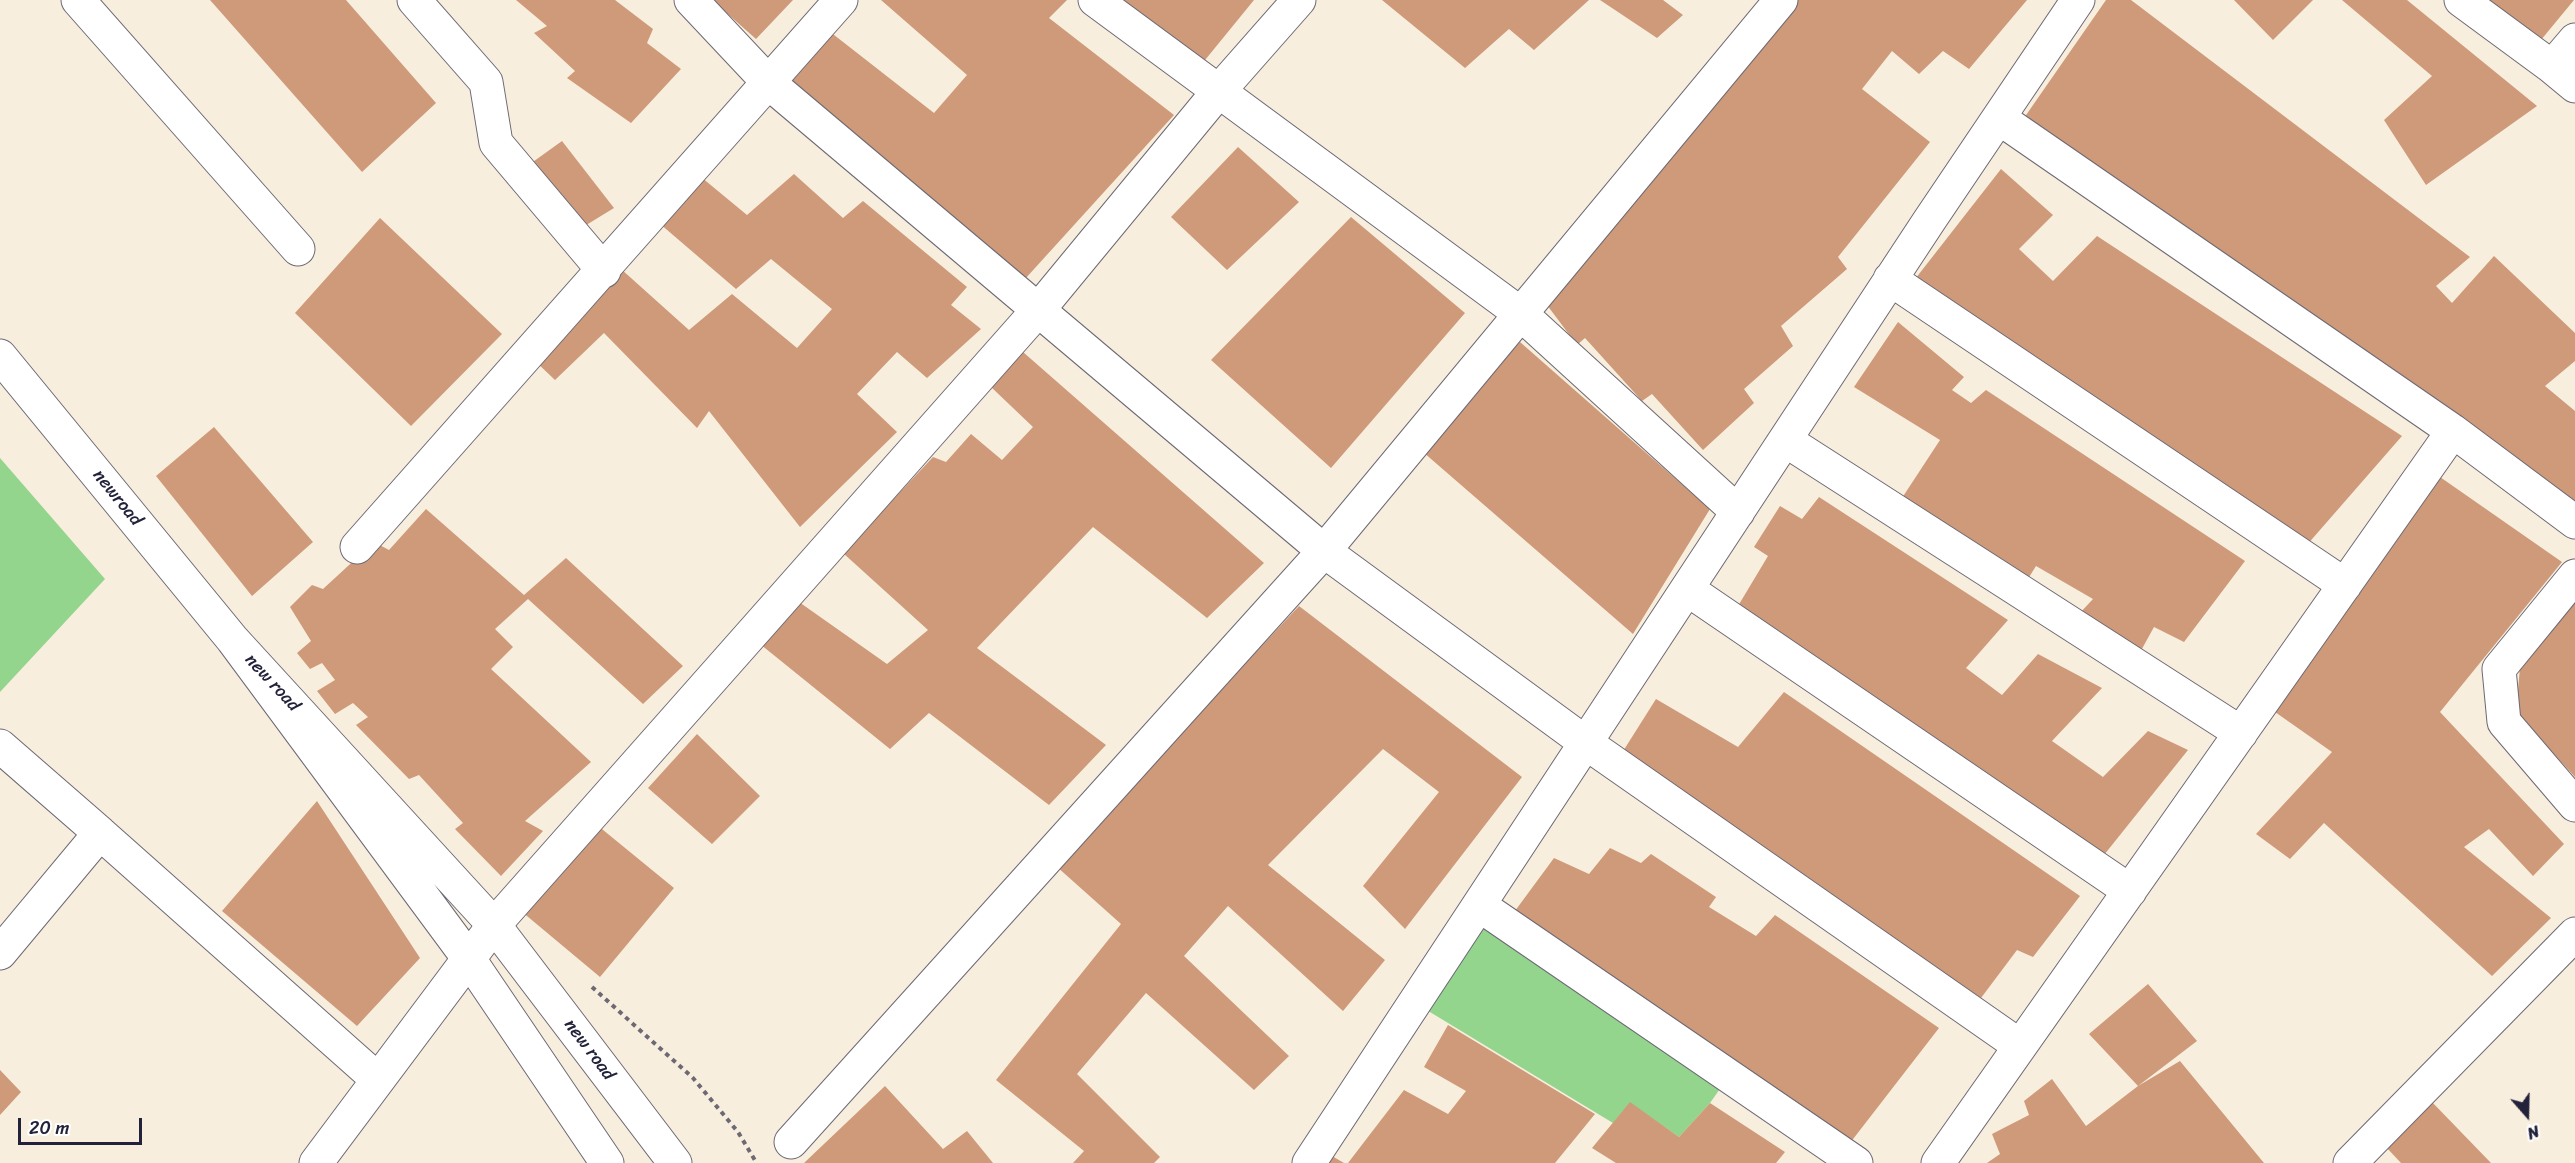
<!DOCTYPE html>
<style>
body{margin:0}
#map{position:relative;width:2575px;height:1163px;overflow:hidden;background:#f8eede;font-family:Sriracha,sans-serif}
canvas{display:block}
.north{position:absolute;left:2497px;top:1085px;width:60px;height:60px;-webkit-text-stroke:4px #fff;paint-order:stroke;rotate:160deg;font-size:16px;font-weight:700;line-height:24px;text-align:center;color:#22223b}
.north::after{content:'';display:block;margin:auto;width:21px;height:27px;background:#22223b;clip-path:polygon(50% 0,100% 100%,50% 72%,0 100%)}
.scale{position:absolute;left:18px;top:1118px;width:124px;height:27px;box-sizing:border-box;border:3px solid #22223b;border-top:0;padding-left:8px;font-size:18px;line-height:21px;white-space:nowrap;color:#22223b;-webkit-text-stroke:4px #fff;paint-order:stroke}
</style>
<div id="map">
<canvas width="2575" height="1163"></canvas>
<div class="north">N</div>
<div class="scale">20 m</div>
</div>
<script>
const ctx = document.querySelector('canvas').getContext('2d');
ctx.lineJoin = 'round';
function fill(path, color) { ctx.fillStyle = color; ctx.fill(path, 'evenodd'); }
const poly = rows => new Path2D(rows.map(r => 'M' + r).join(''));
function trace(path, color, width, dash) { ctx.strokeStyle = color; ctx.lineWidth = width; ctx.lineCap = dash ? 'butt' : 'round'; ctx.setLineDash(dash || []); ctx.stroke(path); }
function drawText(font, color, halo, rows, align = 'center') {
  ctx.font = font + ' Sriracha,sans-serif'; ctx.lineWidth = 6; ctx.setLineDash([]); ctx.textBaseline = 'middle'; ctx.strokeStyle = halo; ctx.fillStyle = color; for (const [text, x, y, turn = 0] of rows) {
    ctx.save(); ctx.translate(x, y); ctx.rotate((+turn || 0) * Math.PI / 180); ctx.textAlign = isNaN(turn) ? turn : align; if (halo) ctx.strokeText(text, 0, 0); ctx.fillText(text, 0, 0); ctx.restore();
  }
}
fill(poly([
 [0,458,105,579,0,692],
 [1479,905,1729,1076,1710,1103,1679,1137,1630,1103,1613,1123,1420,1006]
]), '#93d58d');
fill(poly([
 [210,0,346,0,436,103,362,172],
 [516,0,615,0,653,29,647,43,681,69,631,123,567,78,575,71,534,33,547,26],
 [712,0,793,0,756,39],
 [881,0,1067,0,1049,18,1174,115,1025,279,783,82,829,31,934,113,967,75],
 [1115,0,1254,0,1201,65],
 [1382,0,1589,0,1534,50,1509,29,1465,68],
 [1600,0,1663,0,1683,15,1657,38],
 [1797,0,2027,0,1969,69,1943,51,1919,74,1892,51,1862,89,1930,142,1838,257,1847,269,1781,326,1793,346,1744,389,1754,403,1703,450,1652,394,1642,401,1585,338,1577,345,1547,305],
 [2106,0,2131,0,2470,257,2436,286,2452,303,2494,256,2575,333,2575,361,2545,386,2575,411,2575,505,2024,118],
 [2234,0,2313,0,2273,40],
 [2342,0,2407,0,2537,106,2426,185,2384,120,2432,76],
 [2474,0,2574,0,2536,46],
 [562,141,614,208,583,227,530,164],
 [1238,147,1299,202,1227,270,1171,217],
 [2001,169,2053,215,2019,249,2053,281,2097,236,2402,436,2306,546,1912,283],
 [794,174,843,218,863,201,967,287,951,305,981,329,927,378,897,352,857,394,897,432,800,527,709,411,697,428,604,333,555,380,534,360,621,269,689,330,732,294,797,348,832,309,771,259,736,289,659,223,701,177,747,215],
 [1351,217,1465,313,1331,468,1211,360],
 [380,218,502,334,411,426,295,313],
 [1898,322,1964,377,1952,390,1971,403,1986,390,2245,561,2184,642,2154,627,2138,656,2079,614,2093,599,2036,566,2026,582,1902,498,1940,440,1854,387],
 [1520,342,1710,509,1633,634,1423,452],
 [1023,352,1264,563,1207,618,1093,527,977,648,1106,745,1049,805,929,713,890,749,760,644,799,602,887,664,928,630,843,553,933,457,946,462,971,434,1002,460,1033,427,990,386],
 [214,427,313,542,252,596,156,476],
 [2440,477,2562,562,2440,712,2564,844,2533,876,2489,829,2464,847,2551,918,2492,976,2324,823,2290,859,2256,834,2332,752,2275,712],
 [1819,497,2008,620,1966,668,2002,695,2038,654,2102,688,2052,741,2103,777,2148,731,2188,750,2104,855,1735,611,1768,556,1754,547,1780,506,1802,519],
 [426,509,524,595,566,558,683,666,643,704,528,599,495,629,513,647,491,669,591,762,525,821,543,831,501,876,455,829,463,823,419,775,409,779,356,725,368,717,353,703,335,714,317,691,335,680,322,663,310,669,297,653,311,641,290,607,312,585,323,589,374,542,389,550],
 [2575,599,2575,777,2516,713,2520,667],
 [1299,606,1522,777,1405,929,1363,886,1439,792,1383,749,1268,865,1385,960,1343,1011,1228,906,1184,956,1289,1056,1254,1090,1146,993,1077,1074,1160,1157,1154,1163,1073,1163,1084,1151,996,1080,1121,924,1056,866],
 [1784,692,2080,896,2033,957,2017,950,1981,998,1620,756,1656,699,1738,747],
 [697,734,760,796,712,844,648,788],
 [317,801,420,958,357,1026,222,911],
 [597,825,674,888,600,977,521,911],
 [1610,848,1641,863,1651,854,1716,897,1709,907,1756,936,1775,915,1939,1028,1850,1143,1512,915,1554,858,1589,874],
 [2148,984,2197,1041,2138,1086,2180,1061,2264,1163,1987,1163,2000,1154,1992,1134,2029,1115,2024,1101,2052,1079,2086,1126,2138,1086,2089,1034],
 [1448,1025,1595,1114,1555,1163,1348,1163,1404,1090,1448,1114,1466,1091,1424,1067],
 [0,1070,21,1092,0,1115],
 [885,1086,943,1149,967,1131,993,1163,804,1163],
 [2431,1101,2491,1163,2401,1163,2386,1147],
 [1630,1102,1679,1137,1710,1103,1785,1152,1776,1163,1616,1163,1592,1148],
 [1332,1156,1344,1163,1328,1163]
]), '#ce9a79');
const street = poly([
 [78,0,298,249],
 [414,0,486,82,496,143,604,271],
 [691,0,769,83,1324,551,1586,743,2020,1046],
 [1095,0,1521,314,1738,512],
 [2461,0,2552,67],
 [2575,40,2552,67,2575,86],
 [1890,279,2345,585],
 [2453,431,2575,522],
 [1785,440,2241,733],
 [357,547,841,0],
 [2575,576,2499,669,2504,722,2575,805],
 [1687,589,2130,891],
 [0,746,100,833],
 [1479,905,1856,1163],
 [0,953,100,833,377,1079],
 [791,1142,1324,551,1781,0],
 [316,1163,494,925,1039,309,1218,92,1299,0],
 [1309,1163,1929,221,2078,0],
 [1938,1163,2453,431,1999,118],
 [2350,1163,2575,934]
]);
const secondary = poly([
 [0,356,233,640],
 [607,1163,469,959,233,640,494,925,675,1163]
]);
trace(street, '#6d6974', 35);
trace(secondary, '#6d6974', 35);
trace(poly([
 [592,987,693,1078,738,1132,756,1162]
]), '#6d6974', 4, [4.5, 4.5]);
trace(street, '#fff', 33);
trace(secondary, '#fff', 33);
drawText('18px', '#22223b', '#fff', [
 ["newroad",117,498,51],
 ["new road",272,683,47],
 ["new road",589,1050,53]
]);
</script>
